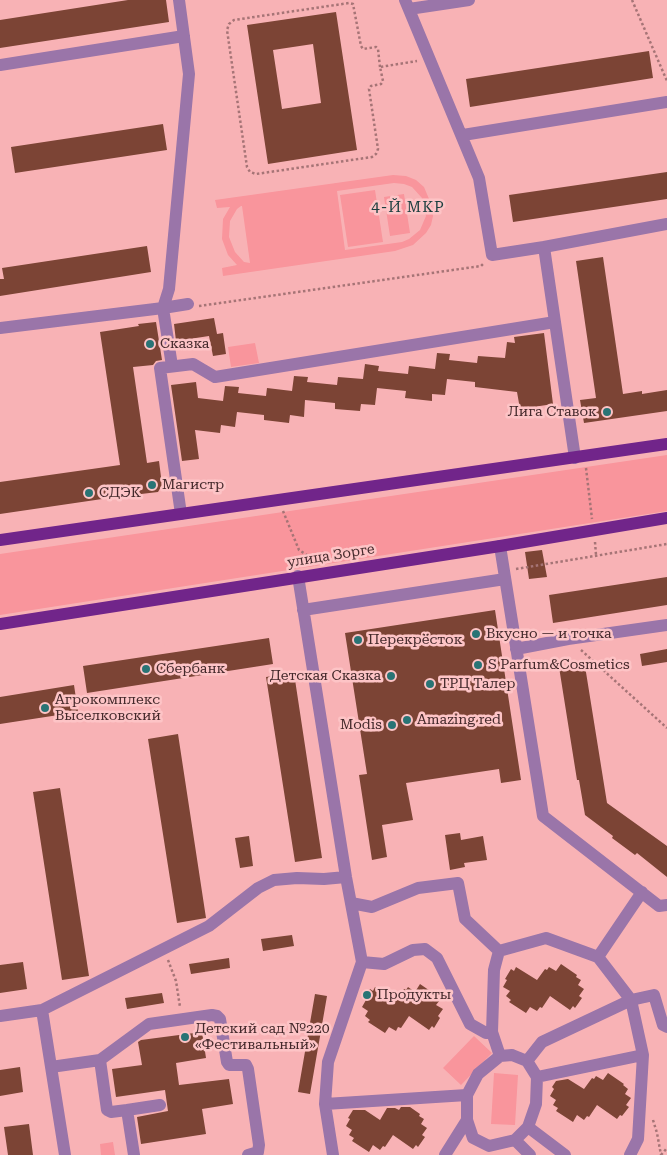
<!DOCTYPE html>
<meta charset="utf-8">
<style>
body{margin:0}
canvas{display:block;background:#f8b2b5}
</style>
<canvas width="667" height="1155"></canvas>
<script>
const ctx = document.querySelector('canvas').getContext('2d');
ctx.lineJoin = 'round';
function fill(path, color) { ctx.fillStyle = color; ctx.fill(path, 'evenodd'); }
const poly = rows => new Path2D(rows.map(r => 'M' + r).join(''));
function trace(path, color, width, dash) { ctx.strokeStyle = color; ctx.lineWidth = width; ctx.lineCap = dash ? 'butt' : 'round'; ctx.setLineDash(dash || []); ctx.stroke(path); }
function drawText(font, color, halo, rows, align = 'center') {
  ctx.font = font + ' "Roboto Serif",serif'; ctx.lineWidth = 5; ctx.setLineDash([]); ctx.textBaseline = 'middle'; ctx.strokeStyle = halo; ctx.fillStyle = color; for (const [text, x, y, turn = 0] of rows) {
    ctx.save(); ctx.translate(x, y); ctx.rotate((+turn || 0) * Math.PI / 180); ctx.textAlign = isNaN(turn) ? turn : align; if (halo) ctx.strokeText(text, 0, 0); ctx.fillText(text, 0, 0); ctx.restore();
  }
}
fill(poly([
 [393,175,406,176,416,180,424,187,432,206,433,216,431,225,426,233,413,245,395,251,223,276,222,268,237,265,228,255,222,239,223,219,230,207,217,208,215,200],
 [394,183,404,184,412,187,422,198,426,216,420,230,409,239,402,242,345,250,337,191],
 [241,206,242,206,250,263,244,262,235,252,229,237,230,221,237,209],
 [375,190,383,242,348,247,340,195],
 [404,194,410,233,390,236,384,197],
 [255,343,259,363,231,367,228,347],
 [667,455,667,511,0,615,0,554],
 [474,1036,492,1053,461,1085,443,1068],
 [494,1073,518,1075,515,1125,491,1124],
 [113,1142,115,1155,101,1155,100,1144]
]), '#f9959c');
fill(poly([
 [128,0,166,0,169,22,0,48,0,20],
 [336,12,357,150,268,164,247,25],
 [313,44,321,103,282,109,273,50],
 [649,51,653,78,470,107,466,79],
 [163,124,167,150,15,173,11,147],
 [667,172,667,199,513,222,509,195],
 [147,246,151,272,0,296,0,279,4,279,2,268],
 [603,257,623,394,642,391,642,394,667,390,667,411,584,423,580,400,596,398,576,261],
 [214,318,217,334,223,333,226,354,213,356,209,336,176,341,174,324],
 [156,322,162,360,156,361,153,365,133,367,147,463,159,461,162,485,158,492,124,496,107,489,109,498,0,514,0,482,120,465,100,332,139,326,138,324],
 [544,333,553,404,520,409,517,392,475,387,475,382,447,379,445,395,432,394,432,401,405,398,406,391,377,388,375,405,361,404,360,411,335,409,335,403,305,400,304,417,290,415,289,423,264,420,264,415,237,412,235,427,221,425,220,433,195,430,199,459,182,461,171,385,196,382,198,398,223,401,225,386,239,387,238,393,266,396,267,388,292,391,294,376,308,377,307,382,337,385,338,377,363,379,365,364,379,366,378,371,408,374,409,366,435,369,437,353,450,354,449,360,477,363,478,356,505,358,507,342,515,343,514,337],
 [542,550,547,577,529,579,525,552],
 [667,577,667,605,553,623,549,595],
 [495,610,521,780,501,783,499,769,406,783,413,820,382,825,387,857,372,860,359,775,367,774,345,633],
 [269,638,273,664,87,693,83,666],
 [667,649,667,662,642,666,640,654],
 [573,665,573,667,585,666,607,803,667,846,667,877,637,853,635,855,612,838,613,836,585,815,579,780,577,780,559,667],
 [294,673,322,858,295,862,266,677],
 [74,685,78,712,0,724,0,697],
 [178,734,206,918,177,923,148,739],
 [60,788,89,976,62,980,33,792],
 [460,833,461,840,483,836,487,860,464,863,465,867,450,870,445,835],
 [249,836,253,866,240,868,235,838],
 [292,935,294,946,263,951,261,939],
 [229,958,230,968,191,974,189,964],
 [23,962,27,989,0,993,0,965],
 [561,964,577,975,576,977,581,980,578,985,584,989,579,996,582,998,575,1008,573,1006,570,1010,550,996,542,1008,540,1007,537,1011,530,1007,526,1013,509,1002,511,1000,506,996,510,991,503,987,507,980,505,979,511,969,514,971,516,967,537,980,545,969,547,970,549,967,556,971],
 [420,984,436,995,435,997,440,1000,436,1005,443,1009,438,1016,440,1018,434,1028,432,1026,429,1030,409,1016,401,1028,398,1027,396,1031,389,1027,385,1033,368,1022,370,1020,365,1016,368,1011,362,1007,366,1000,364,999,370,989,373,991,375,987,396,1001,404,989,406,990,408,987,415,992],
 [162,993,164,1003,127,1009,125,998],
 [315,994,327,996,310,1094,298,1092],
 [202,1032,206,1058,176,1063,179,1085,229,1079,233,1104,202,1109,206,1134,141,1144,137,1117,168,1111,165,1090,116,1097,112,1069,142,1065,138,1042,141,1040],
 [20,1067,23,1092,0,1096,0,1070],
 [608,1073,624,1084,623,1085,628,1089,625,1094,631,1098,626,1105,629,1107,622,1116,620,1115,617,1119,597,1105,589,1117,587,1116,584,1120,577,1115,573,1122,556,1111,558,1108,553,1105,556,1100,550,1096,554,1089,552,1087,556,1081,568,1079,584,1089,592,1078,594,1079,596,1076,603,1080],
 [401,1107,410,1107,420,1114,419,1116,424,1119,421,1124,427,1128,422,1135,425,1137,418,1147,416,1145,413,1149,393,1135,385,1147,383,1146,380,1150,373,1145,369,1152,352,1141,354,1138,349,1135,352,1130,346,1126,350,1119,348,1118,353,1110,365,1110,380,1120,387,1108,395,1108,399,1110],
 [29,1124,33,1155,8,1155,4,1127]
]), '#7c4435');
trace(poly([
 [632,0,667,81],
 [380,67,378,49,376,47,363,49,361,46,353,4,349,3,234,20,229,24,227,30,247,167,250,172,256,174,372,157,376,154,378,149,369,89,371,86,381,84,383,81,380,67,417,61],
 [199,306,481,266,484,263],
 [586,468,592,519],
 [283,511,299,550,313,559,314,562],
 [595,542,596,555],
 [516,569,667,544],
 [581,650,667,728],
 [168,960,176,981,180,1007],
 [653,1120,657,1133,661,1155],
 [661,1155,667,1148]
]), '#a67476', 2.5, [2.5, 2.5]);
trace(poly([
 [179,0,189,74,169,289,163,308,188,304],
 [405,0,479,178,492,255,544,247],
 [409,9,469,0],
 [0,65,184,36],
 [463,135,667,102],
 [555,322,544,247,667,224],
 [0,328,163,308,172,366],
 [181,514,160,368,193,364,215,377,555,322,575,458],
 [500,546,543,816,659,906,667,905],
 [298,576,346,877,362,962,328,1062,325,1104,333,1155],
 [303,610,505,579],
 [516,649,568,639,667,625],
 [351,903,372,907,418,888,458,883,465,919,499,951],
 [499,951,546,938,598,957,631,1000,643,1055,638,1139,630,1155],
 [499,951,494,970,492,1032,500,1056],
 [598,957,642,892],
 [362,962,384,964,413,950,425,949,437,958,470,1024,486,1033,492,1032],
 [42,1010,65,1155],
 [0,1016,42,1010,209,926,258,888,274,880,297,878,324,879,346,877],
 [512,1055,527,1061,537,1077,536,1104,528,1127,515,1140,489,1146,473,1138,467,1120,467,1095,478,1074,500,1056,512,1055],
 [100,1060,107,1110,111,1112,127,1110,134,1155],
 [527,1061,542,1042,631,1000,654,995,663,1025,667,1027],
 [51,1067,100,1060,149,1024,212,1015,217,1016,220,1019,227,1062,229,1065,246,1065,248,1069,259,1145,258,1152,248,1155],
 [537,1077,643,1055],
 [325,1104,467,1095],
 [127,1110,160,1105],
 [528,1127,565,1155],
 [515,1140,530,1155],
 [445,1155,467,1120]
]), '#9a75a9', 12);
trace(poly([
 [0,540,667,444],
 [0,624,500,546,667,518]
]), '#71258a', 12);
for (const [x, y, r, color] of [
 [150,344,5,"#297475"],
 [607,412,5,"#297475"],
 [152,485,5,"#297475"],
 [89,493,5,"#297475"],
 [476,634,5,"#297475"],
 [358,640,5,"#297475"],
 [478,665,5,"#297475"],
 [146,669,5,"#297475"],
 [391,676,5,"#297475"],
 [430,684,5,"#297475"],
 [45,708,5,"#297475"],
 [407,720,5,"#297475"],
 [392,725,5,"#297475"],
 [367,995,5,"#297475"],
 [185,1037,5,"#297475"]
]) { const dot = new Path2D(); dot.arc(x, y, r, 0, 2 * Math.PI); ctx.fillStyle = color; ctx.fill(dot); trace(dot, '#fdc4c6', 2); }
drawText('14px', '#44292b', '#fdc4c6', [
 ["Сказка",160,344],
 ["Лига Ставок",597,412,"right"],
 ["Магистр",162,485],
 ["СДЭК",99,493],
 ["Вкусно — и точка",486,634],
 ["Перекрёсток",368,640],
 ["S Parfum&Cosmetics",488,665],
 ["Сбербанк",156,669],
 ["Детская Сказка",381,676,"right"],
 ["ТРЦ Талер",440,684],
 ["Агрокомплекс",55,700],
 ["Выселковский",55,716],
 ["Amazing red",417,720],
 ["Modis",382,725,"right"],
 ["Продукты",377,995],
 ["Детский сад №220",195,1029],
 ["«Фестивальный»",195,1045]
], 'left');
drawText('14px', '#44292b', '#fdc4c6', [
 ["улица Зорге",331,556,-9]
]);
ctx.letterSpacing = '1px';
drawText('15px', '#1b3e3e', '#fdc4c6', [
 ["4-Й МКР",408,208]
]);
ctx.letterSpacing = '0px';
</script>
